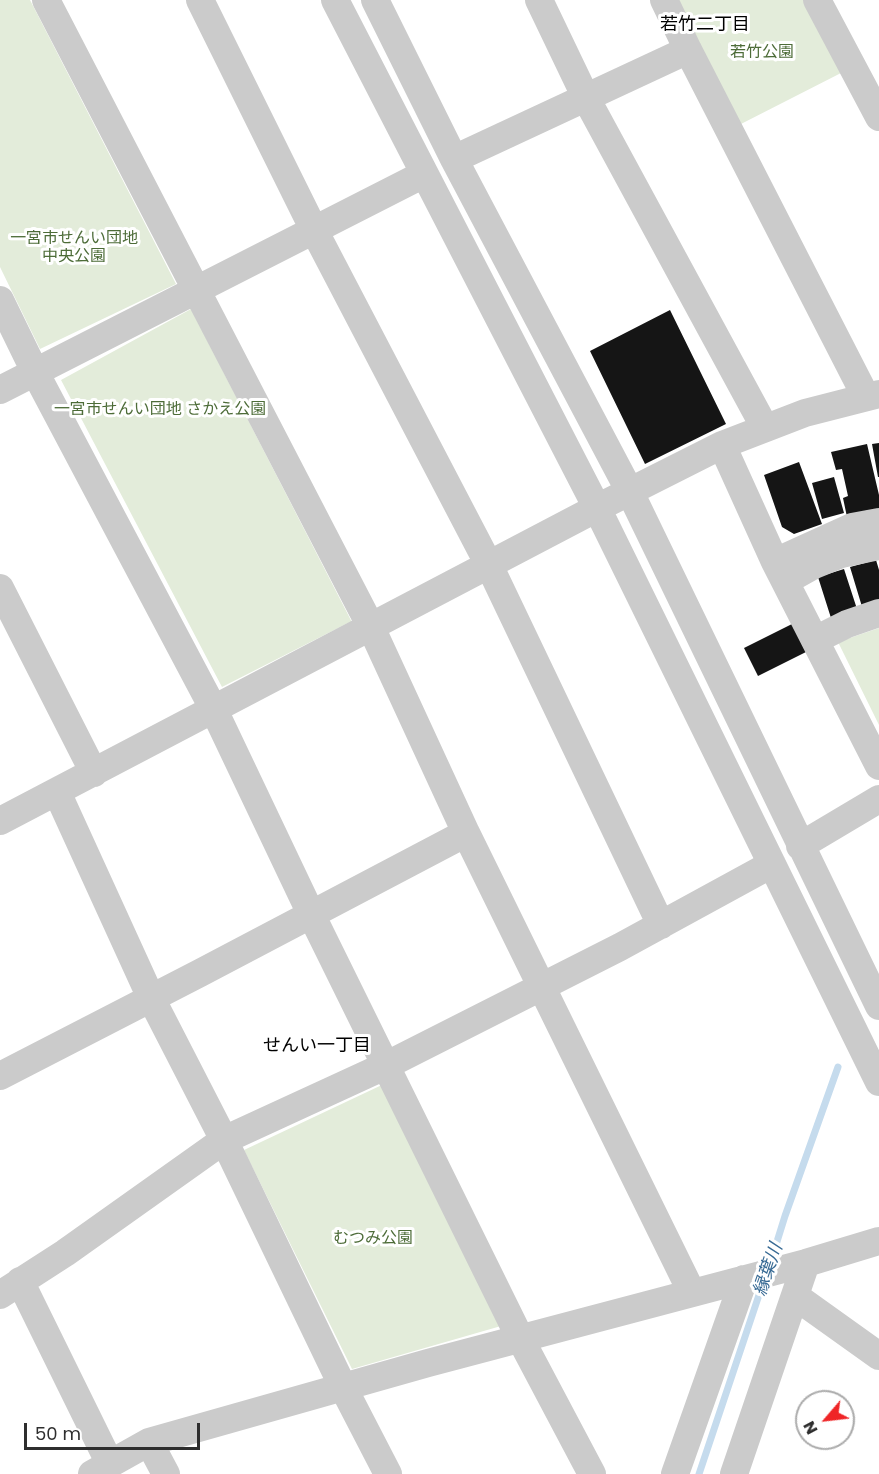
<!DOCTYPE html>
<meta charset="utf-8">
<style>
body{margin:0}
#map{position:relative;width:879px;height:1474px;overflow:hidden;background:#fff;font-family:Poppins,sans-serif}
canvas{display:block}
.north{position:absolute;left:795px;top:1390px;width:60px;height:60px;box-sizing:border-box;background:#fff;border:2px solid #ababab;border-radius:50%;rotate:242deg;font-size:16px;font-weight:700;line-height:24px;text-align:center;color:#2e2e2e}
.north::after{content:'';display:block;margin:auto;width:21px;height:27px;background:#ef2527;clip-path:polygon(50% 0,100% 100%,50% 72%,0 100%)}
.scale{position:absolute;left:24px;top:1423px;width:176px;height:27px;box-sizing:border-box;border:3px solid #2e2e2e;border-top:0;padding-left:8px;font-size:18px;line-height:21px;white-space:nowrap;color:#2e2e2e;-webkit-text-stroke:4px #fff;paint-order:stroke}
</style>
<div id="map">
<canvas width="879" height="1474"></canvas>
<div class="north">N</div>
<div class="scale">50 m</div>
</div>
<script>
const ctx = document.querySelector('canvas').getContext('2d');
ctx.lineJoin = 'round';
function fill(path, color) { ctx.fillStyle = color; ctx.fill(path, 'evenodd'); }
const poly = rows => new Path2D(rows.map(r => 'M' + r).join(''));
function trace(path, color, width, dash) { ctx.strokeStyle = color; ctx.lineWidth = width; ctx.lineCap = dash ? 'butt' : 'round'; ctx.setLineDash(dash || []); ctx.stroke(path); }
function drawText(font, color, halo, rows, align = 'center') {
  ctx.font = font + ' Poppins,"Noto Sans JP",sans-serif'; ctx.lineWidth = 6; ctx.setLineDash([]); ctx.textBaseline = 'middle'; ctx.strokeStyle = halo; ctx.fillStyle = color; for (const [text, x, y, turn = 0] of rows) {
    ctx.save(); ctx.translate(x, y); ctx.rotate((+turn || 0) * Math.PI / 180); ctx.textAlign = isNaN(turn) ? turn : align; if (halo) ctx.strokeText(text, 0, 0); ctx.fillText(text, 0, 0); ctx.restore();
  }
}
fill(poly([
 [0,0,30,0,176,284,40,349,0,267],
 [675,0,803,0,841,73,739,125],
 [191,309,358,634,348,623,222,687,61,380],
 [879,628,879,725,838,642],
 [384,1084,501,1326,352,1369,244,1150]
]), '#e3ecda');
trace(poly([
 [770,1264,785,1216,838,1067],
 [699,1474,763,1283]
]), '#c5dbed', 7);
fill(poly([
 [670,310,726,424,645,464,590,351],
 [879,443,879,477,878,477,872,444],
 [867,444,879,495,879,510,847,517,843,498,848,496,842,469,836,470,831,452],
 [799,462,822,524,794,534,782,527,764,475],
 [834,477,844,513,822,519,812,483],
 [876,560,879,570,879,605,863,610,850,567],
 [844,569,857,609,831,618,818,577],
 [796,622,810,650,758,676,744,648]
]), '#151515');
trace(poly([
 [46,0,371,627,466,833,692,1293],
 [200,0,314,230,489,565,661,925],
 [335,0,597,508,879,1082],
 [375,0,454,159,630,492,879,1006],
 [539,0,586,98,765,428],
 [664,0,688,50,866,397],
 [817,0,879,117],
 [454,159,688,50],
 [0,300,35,372,214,710,311,914,520,1338,592,1474],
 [0,390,424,174],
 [722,445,775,562,879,766],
 [775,562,852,527,879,522],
 [789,579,814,565,841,554,879,546],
 [0,588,94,773],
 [815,640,847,624,879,613],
 [57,792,151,998,224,1140,343,1387,388,1474],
 [0,821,597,508,722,445,805,413,879,394],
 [800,846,879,799],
 [0,1076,200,973,466,833],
 [20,1281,110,1464],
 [0,1295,65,1253,224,1140,387,1065,620,947,772,864],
 [795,1296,879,1356],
 [149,1442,166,1474],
 [92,1474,149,1442,428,1363,806,1263,879,1241],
 [675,1474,744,1279],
 [734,1474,806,1263]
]), '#cbcbcb', 28);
drawText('16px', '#4d6c38', '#fff', [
 ["若竹公園",762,53],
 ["一宮市せんい団地",74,239],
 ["中央公園",74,257],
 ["一宮市せんい団地 さかえ公園",160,410],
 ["むつみ公園",373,1239]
]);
drawText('18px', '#000', '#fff', [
 ["若竹二丁目",705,25],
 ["せんい一丁目",317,1046]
]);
drawText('italic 18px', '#376a94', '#fff', [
 ["縁葉川",769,1270,-71]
]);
</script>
